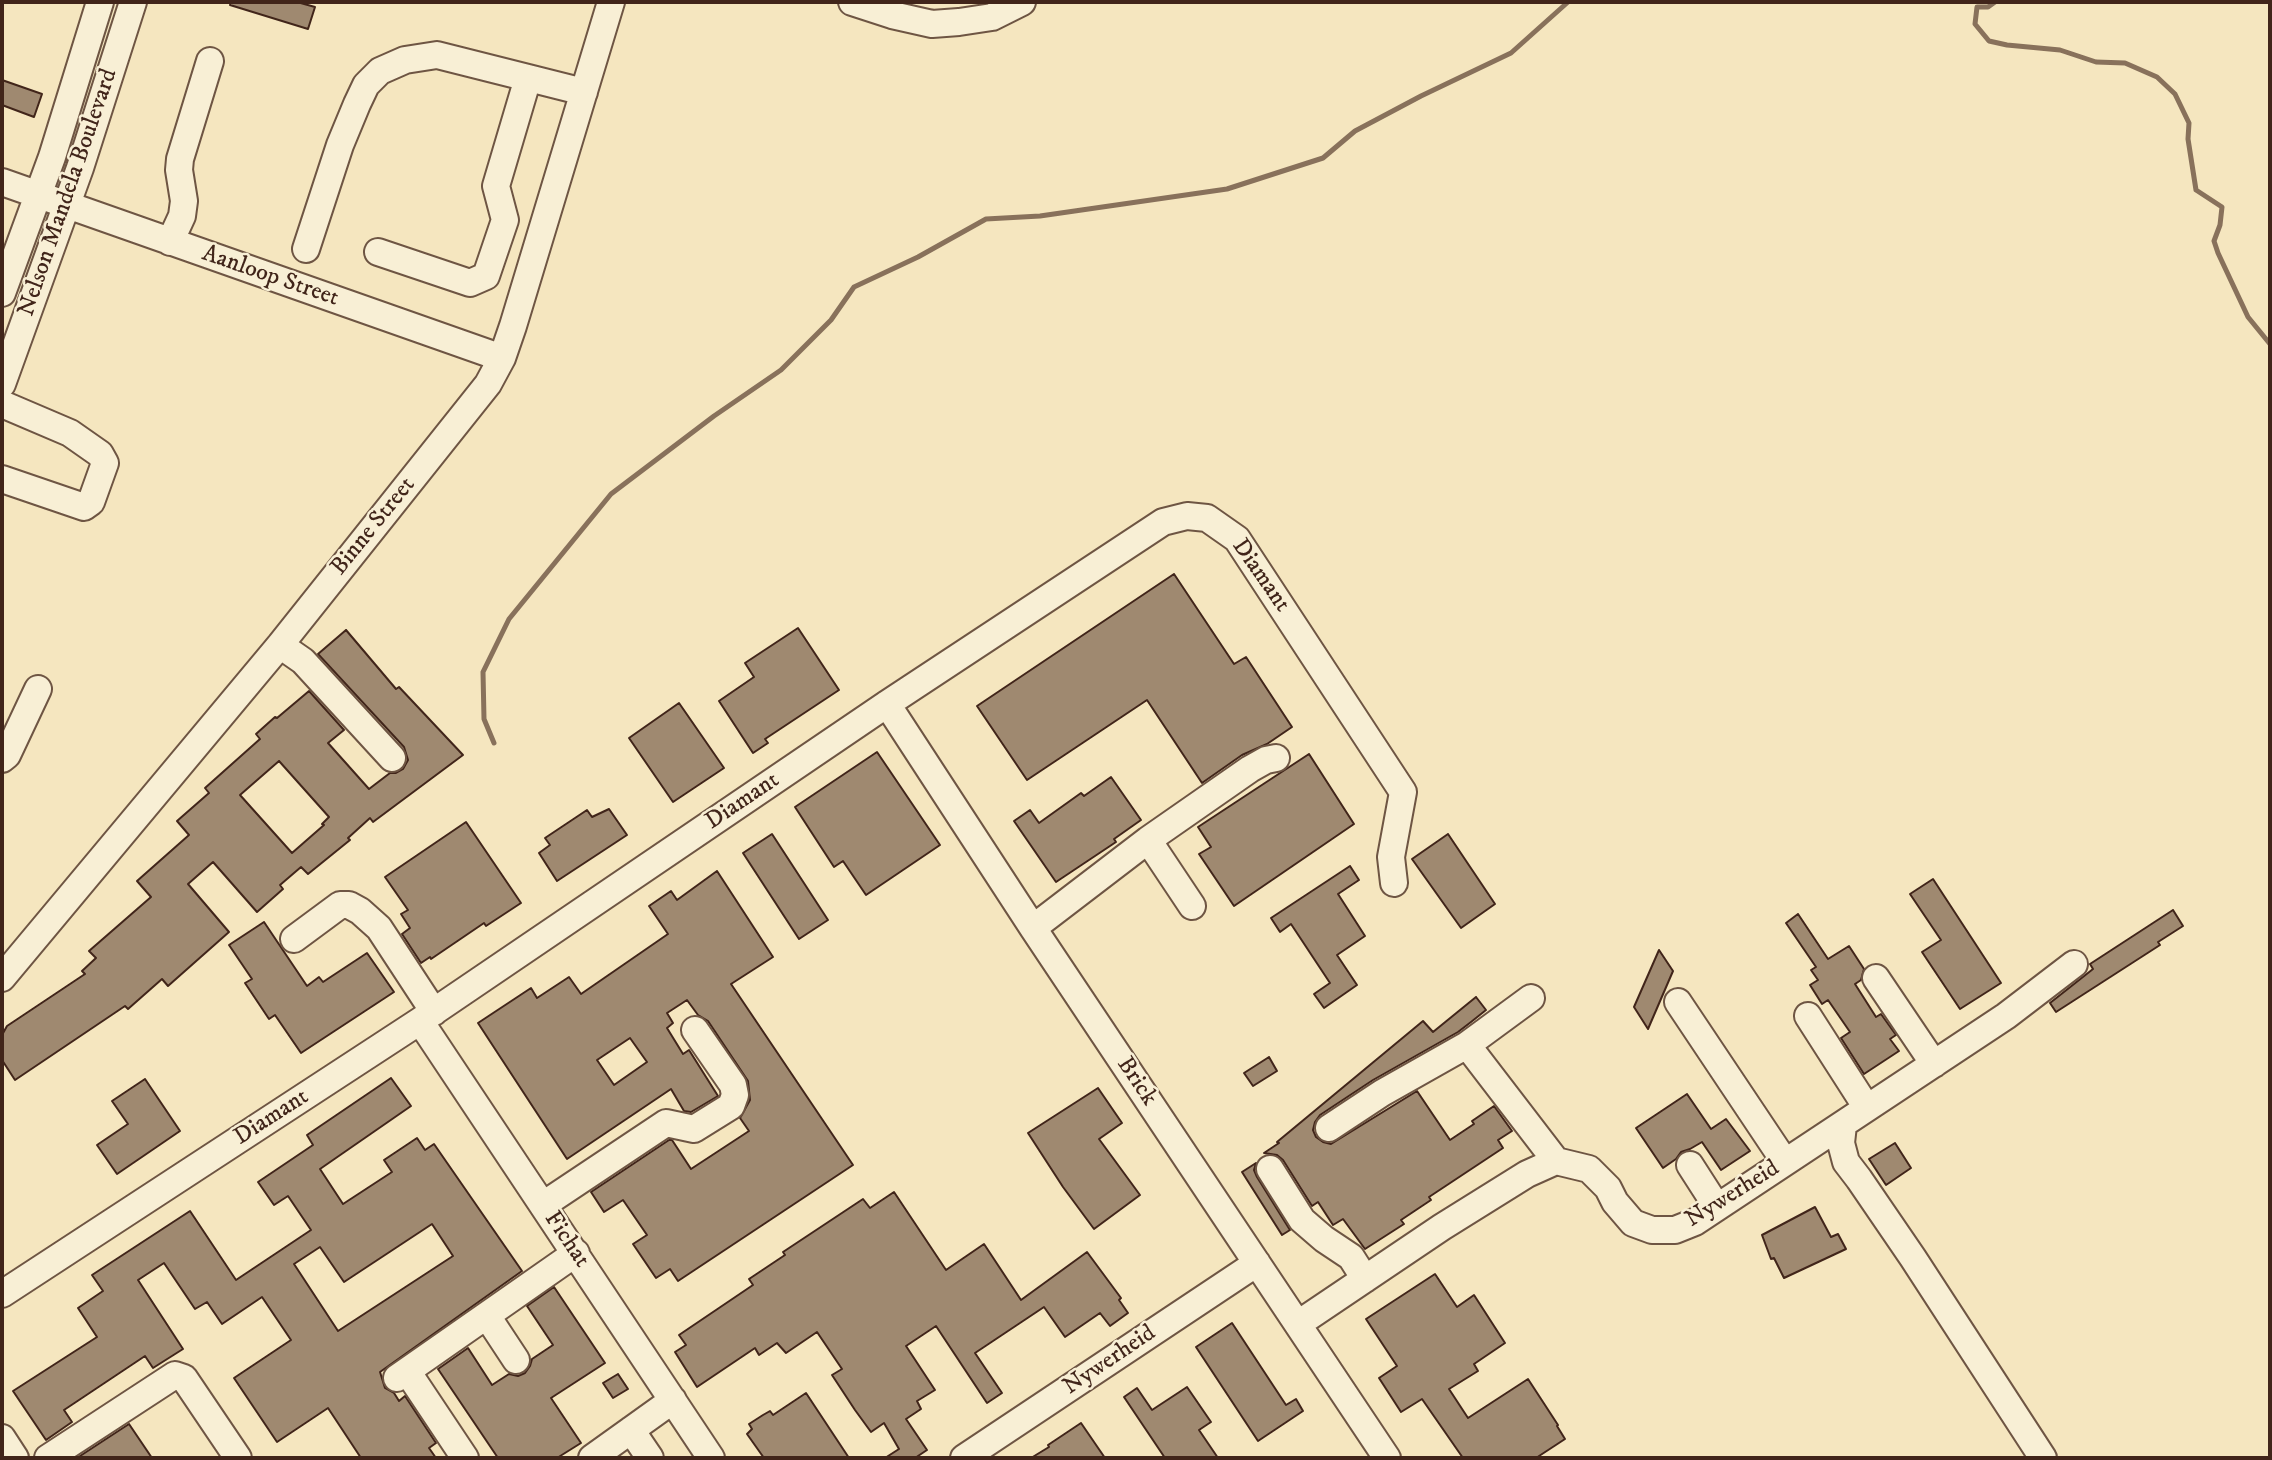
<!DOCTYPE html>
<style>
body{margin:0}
#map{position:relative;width:2272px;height:1460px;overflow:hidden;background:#f5e6bf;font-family:"IM FELL DW Pica",serif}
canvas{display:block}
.frame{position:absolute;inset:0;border:4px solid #41251a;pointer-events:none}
</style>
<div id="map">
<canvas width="2272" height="1460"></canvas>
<div class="frame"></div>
</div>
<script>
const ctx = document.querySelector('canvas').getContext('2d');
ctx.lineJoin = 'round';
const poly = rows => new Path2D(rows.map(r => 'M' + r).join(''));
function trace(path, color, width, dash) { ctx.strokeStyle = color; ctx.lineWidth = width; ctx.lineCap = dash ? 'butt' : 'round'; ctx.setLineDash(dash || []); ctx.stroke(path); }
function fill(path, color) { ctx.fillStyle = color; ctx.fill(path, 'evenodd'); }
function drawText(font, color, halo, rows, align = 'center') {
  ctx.font = font + ' "IM FELL DW Pica",serif'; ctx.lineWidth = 5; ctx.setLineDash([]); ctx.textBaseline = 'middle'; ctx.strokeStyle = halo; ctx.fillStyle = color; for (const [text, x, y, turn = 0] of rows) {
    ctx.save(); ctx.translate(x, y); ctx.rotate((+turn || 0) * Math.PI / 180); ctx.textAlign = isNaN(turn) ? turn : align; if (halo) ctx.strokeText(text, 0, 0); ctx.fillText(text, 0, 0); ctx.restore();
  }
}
trace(poly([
 [1995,2,1988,7,1977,7,1975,24,1989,41,2007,45,2060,50,2096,62,2125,63,2157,77,2175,94,2189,123,2188,139,2196,190,2222,207,2220,225,2214,241,2218,253,2248,317,2270,344],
 [494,743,484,719,483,672,509,619,611,494,714,416,781,370,831,320,854,287,918,257,986,219,1040,216,1227,189,1323,158,1355,131,1421,96,1511,53,1568,2]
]), '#88715b', 5);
const building = poly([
 [231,2,297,2,315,7,308,29,230,5,231,2],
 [2,80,42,94,34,117,2,105,2,80],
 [1174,574,1234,664,1246,657,1292,727,1267,744,1242,755,1202,783,1147,700,1027,780,977,706,1174,574],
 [798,628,839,690,765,739,768,743,753,753,719,701,754,677,745,663,798,628],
 [346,630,396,689,399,687,463,755,373,822,370,818,348,838,350,840,308,874,301,867,280,885,283,889,257,912,213,862,188,884,229,932,168,986,162,979,128,1009,125,1006,15,1080,2,1060,2,1035,7,1026,85,974,82,971,96,958,89,951,151,897,137,881,189,835,177,821,209,793,205,788,260,739,256,734,275,717,277,718,309,691,344,730,328,743,369,789,390,773,396,773,403,769,408,760,404,747,318,654,346,630],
 [279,761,329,817,322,824,324,825,292,853,240,795,279,761],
 [679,703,724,768,673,802,629,738,679,703],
 [877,752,940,845,866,895,843,861,834,867,795,807,877,752],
 [1309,754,1354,824,1234,906,1199,854,1211,847,1198,827,1309,754],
 [1111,777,1141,820,1114,839,1116,842,1056,882,1014,821,1030,810,1039,823,1081,793,1084,796,1111,777],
 [609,809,627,835,557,881,539,853,550,845,545,838,587,810,592,817,609,809],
 [466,822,521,903,486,926,484,923,431,959,430,957,421,963,402,934,410,928,401,914,408,910,385,877,466,822],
 [772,834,828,920,799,939,743,853,772,834],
 [1448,834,1495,904,1461,928,1412,859,1448,834],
 [1350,866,1359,880,1338,894,1365,936,1337,955,1357,985,1324,1008,1314,994,1330,983,1291,924,1280,932,1271,918,1350,866],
 [717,871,773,957,731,984,853,1165,678,1281,670,1269,656,1278,633,1244,647,1235,623,1200,604,1212,591,1192,669,1140,672,1140,691,1169,749,1131,740,1118,750,1100,748,1081,708,1021,698,1015,687,1000,667,1013,673,1023,667,1028,683,1054,689,1050,718,1096,691,1112,684,1111,671,1089,567,1159,478,1023,531,988,537,998,569,977,581,994,668,934,649,906,671,891,677,900,717,871],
 [630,1038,647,1062,614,1085,597,1060,630,1038],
 [1933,879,2001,983,1960,1009,1922,952,1941,940,1910,894,1933,879],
 [2173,910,2183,926,2158,942,2160,945,2056,1012,2050,1003,2093,969,2090,964,2173,910],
 [1798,914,1828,959,1849,946,1864,969,1861,980,1855,984,1876,1017,1881,1014,1896,1035,1890,1039,1899,1051,1864,1074,1841,1038,1850,1032,1828,1000,1822,1004,1810,985,1818,980,1811,970,1816,967,1786,923,1798,914],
 [264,922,307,986,319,977,323,982,367,953,394,992,301,1053,275,1015,269,1019,245,983,252,979,229,945,264,922],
 [1659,950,1673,971,1648,1029,1634,1007,1659,950],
 [1476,997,1486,1010,1471,1022,1458,1032,1373,1080,1320,1115,1315,1122,1313,1130,1316,1137,1323,1142,1331,1144,1417,1091,1450,1140,1474,1124,1472,1121,1494,1106,1512,1131,1498,1140,1503,1148,1429,1197,1431,1200,1401,1220,1404,1224,1365,1249,1343,1219,1333,1225,1318,1202,1312,1206,1283,1160,1277,1155,1264,1153,1279,1143,1277,1142,1423,1021,1433,1032,1476,997],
 [1269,1057,1277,1071,1253,1086,1244,1073,1269,1057],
 [391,1078,411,1106,320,1169,343,1204,392,1172,384,1160,417,1138,425,1150,434,1144,522,1271,380,1372,385,1388,394,1393,399,1401,405,1396,436,1443,429,1448,436,1458,361,1458,328,1408,277,1442,234,1378,291,1340,262,1297,222,1324,207,1302,195,1309,164,1263,138,1280,183,1349,153,1368,145,1356,64,1410,72,1422,46,1440,13,1391,97,1337,78,1308,103,1291,92,1275,190,1211,236,1280,311,1230,288,1196,274,1205,258,1182,313,1145,307,1135,391,1078],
 [432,1224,453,1256,338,1331,294,1264,320,1247,344,1282,432,1224],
 [145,1079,180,1131,117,1174,97,1145,128,1124,112,1101,145,1079],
 [1098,1088,1122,1123,1099,1139,1140,1195,1094,1229,1063,1187,1028,1133,1098,1088],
 [1687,1094,1711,1129,1726,1119,1750,1151,1721,1170,1702,1142,1690,1149,1681,1152,1676,1159,1663,1168,1636,1128,1687,1094],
 [1895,1143,1911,1168,1886,1185,1869,1159,1895,1143],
 [1256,1163,1254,1170,1257,1177,1290,1230,1282,1235,1242,1172,1256,1163],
 [894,1192,946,1270,984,1244,1021,1300,1087,1252,1121,1298,1119,1300,1128,1313,1110,1326,1100,1313,1065,1337,1044,1307,975,1353,1002,1393,987,1403,936,1326,906,1346,935,1390,917,1401,921,1409,906,1419,927,1450,915,1458,885,1458,899,1449,884,1423,871,1432,855,1410,832,1375,842,1369,817,1332,786,1353,777,1343,759,1355,755,1348,697,1387,675,1352,686,1345,679,1335,753,1285,749,1279,785,1255,783,1252,863,1199,870,1208,894,1192],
 [1815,1207,1831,1237,1838,1234,1846,1249,1784,1278,1774,1258,1771,1259,1762,1235,1815,1207],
 [1435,1274,1457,1307,1474,1295,1505,1343,1474,1364,1478,1371,1449,1389,1468,1418,1528,1379,1558,1425,1557,1426,1565,1439,1536,1458,1463,1458,1422,1399,1401,1412,1379,1378,1397,1366,1366,1319,1435,1274],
 [554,1287,605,1363,551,1398,581,1443,557,1458,498,1458,438,1369,468,1348,492,1385,509,1374,518,1376,525,1373,530,1366,532,1359,553,1345,527,1306,554,1287],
 [1232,1323,1286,1405,1296,1399,1303,1411,1258,1441,1196,1347,1232,1323],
 [618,1374,628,1389,613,1398,603,1383,618,1374],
 [1187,1387,1211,1422,1199,1430,1218,1458,1165,1458,1124,1397,1137,1388,1152,1410,1187,1387],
 [806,1393,849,1458,764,1458,747,1434,752,1429,749,1424,763,1415,770,1411,773,1415,806,1393],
 [1081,1423,1105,1458,1031,1458,1049,1447,1048,1445,1081,1423],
 [129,1424,152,1458,77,1458,106,1439,129,1424]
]);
fill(building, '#9f8970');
trace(building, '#41251a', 2);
const minor = poly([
 [852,2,892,15,932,24,959,22,992,17,1022,2],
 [2,182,502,358],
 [170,242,182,216,184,201,179,170,180,159,210,61],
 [306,249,340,145,357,104,366,85,380,71,405,60,437,55,584,92],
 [378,252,470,283,486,276,505,220,496,186,528,78],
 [2,293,52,157,100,2],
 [2,384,80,168,133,2],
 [2,404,70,433,100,454,105,463,91,502,84,507,2,479],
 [280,645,303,661,392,758],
 [887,704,1033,928,1387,1458],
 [2,759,7,755,38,689],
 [1148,840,1192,906],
 [1033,928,1148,840,1250,769,1266,760,1276,758],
 [294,939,340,905,349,905,360,911,379,928,434,1012],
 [2,978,280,645,488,384,502,358,513,326,611,2],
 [1876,978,1934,1064],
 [1678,1002,1785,1162],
 [1808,1016,1867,1108],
 [420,1021,711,1458],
 [1467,1045,1556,1161],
 [1843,1125,1841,1143,1846,1162,1859,1179,1913,1258,2043,1458],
 [1329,1128,1382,1093,1467,1045,1531,998],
 [1690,1165,1717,1207],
 [1270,1169,1302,1220,1324,1239,1351,1257,1365,1279],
 [543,1205,666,1123,694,1129,731,1106,735,1095,733,1085,695,1030],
 [2,1294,420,1021,887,704,1163,522,1187,516,1207,518,1237,539,1403,792,1391,857,1394,883],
 [487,1316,516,1360],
 [1298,1324,1442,1227,1527,1174,1556,1161,1589,1169,1608,1188,1615,1202,1633,1223,1652,1230,1675,1230,1695,1222,2006,1016,2074,964],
 [407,1371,465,1458],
 [397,1378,576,1253],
 [631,1430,650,1458],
 [2,1438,15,1458],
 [48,1458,175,1375,184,1378,238,1458],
 [592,1458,673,1400],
 [964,1458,1257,1263]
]);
trace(minor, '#6e5543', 30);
trace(minor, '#f8efd5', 26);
drawText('24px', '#41251a', '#f8efd5', [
 ["Nelson Mandela Boulevard",69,193,-71],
 ["Aanloop Street",270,277,19],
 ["Binne Street",374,527,-51],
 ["Diamant",1260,576,55],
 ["Diamant",743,802,-34],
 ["Brick",1136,1082,56],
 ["Diamant",272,1118,-33],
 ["Nywerheid",1733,1195,-32],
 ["Fichat",566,1240,56],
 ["Nywerheid",1110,1361,-34]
]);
</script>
